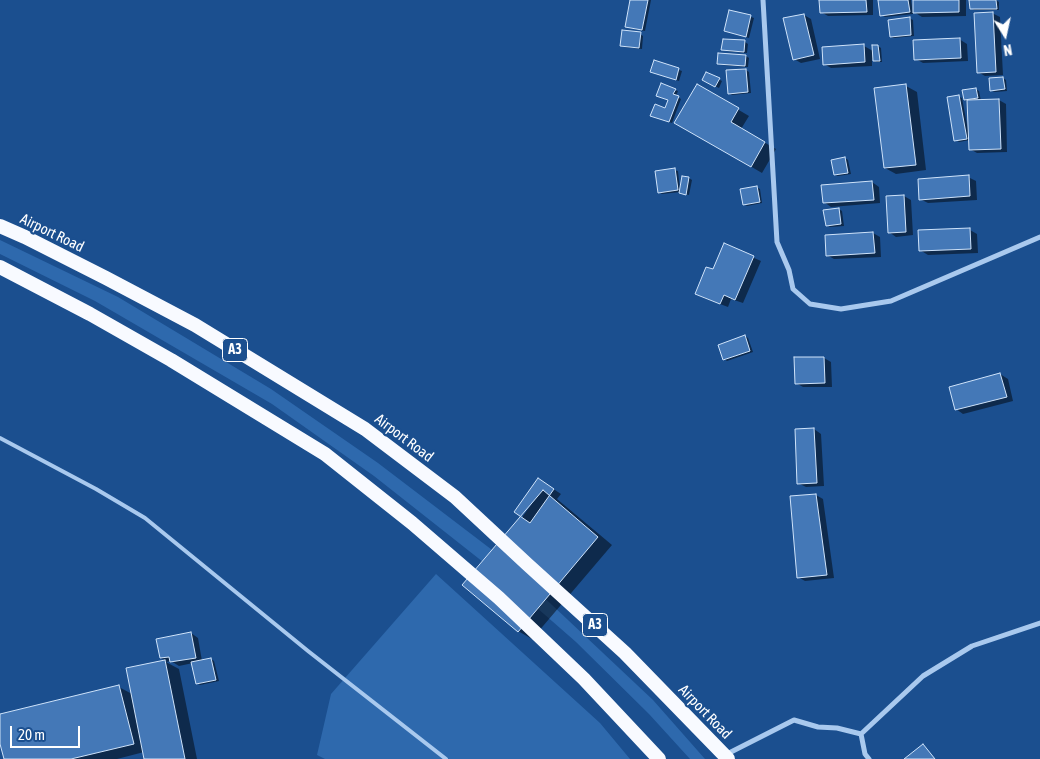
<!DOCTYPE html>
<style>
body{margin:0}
#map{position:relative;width:1040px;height:759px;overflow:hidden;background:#1b4f8f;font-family:"Asap Condensed",sans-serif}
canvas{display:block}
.north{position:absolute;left:980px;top:10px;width:50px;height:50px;-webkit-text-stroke:4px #1b4f8f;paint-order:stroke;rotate:170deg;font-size:14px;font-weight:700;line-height:20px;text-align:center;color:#fff}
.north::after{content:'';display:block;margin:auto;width:18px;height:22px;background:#fff;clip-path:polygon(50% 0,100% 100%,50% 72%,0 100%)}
.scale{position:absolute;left:10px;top:726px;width:70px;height:22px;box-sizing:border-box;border:2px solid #fff;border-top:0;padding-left:6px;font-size:15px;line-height:18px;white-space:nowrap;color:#fff;-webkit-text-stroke:4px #1b4f8f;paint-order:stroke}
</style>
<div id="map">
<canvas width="1040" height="759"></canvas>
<div class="north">N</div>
<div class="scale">20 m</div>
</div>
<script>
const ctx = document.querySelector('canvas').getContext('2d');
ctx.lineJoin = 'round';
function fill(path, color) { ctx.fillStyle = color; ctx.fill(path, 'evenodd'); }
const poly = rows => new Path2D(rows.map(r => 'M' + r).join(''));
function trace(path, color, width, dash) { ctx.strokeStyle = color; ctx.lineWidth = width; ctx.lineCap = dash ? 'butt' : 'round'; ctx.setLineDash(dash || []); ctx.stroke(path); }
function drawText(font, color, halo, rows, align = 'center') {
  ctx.font = font + ' "Asap Condensed",sans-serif'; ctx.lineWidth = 4.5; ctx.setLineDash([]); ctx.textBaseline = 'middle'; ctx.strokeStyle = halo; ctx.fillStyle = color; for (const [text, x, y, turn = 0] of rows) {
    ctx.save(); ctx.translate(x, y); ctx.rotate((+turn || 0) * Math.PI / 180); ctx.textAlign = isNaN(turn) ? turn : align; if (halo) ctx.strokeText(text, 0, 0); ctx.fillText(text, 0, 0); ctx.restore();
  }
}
fill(poly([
 [0,240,118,297,271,389,378,463,500,556,653,700,705,759,690,759,649,714,576,642,497,573,374,476,272,404,95,301,0,254],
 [436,574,600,723,630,759,325,759,317,755,331,694]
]), '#2e69ad');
fill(poly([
 [631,0,651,0,645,31,630,28],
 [821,0,873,0,873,15,828,16,821,12],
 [879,0,911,0,913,14,885,17,882,15],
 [914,0,966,0,966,16,922,17,914,12],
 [971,0,996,0,999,2,999,10,974,10,971,8],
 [992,13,1000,17,1003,75,985,76,978,72],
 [804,15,811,19,820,59,801,63,794,59],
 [751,17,754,18,749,38,725,31],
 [909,18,913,20,914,36,894,38,891,37],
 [640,34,643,36,642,49,624,47,621,45],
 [959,39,967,44,968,61,923,63,916,59],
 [745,42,748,44,747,53,726,51,723,49],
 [864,46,873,51,878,46,881,48,882,62,877,62,872,59,872,66,831,68,824,64],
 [719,54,746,56,749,58,748,67,721,65,718,63],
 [655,62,682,71,679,81,655,73],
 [746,70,749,72,751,93,732,95,729,93],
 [706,73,722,81,719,88,703,80],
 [1003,78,1006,80,1007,91,995,92,992,91],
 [698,86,749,116,741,129,776,149,762,173,676,123],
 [906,86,917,92,926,170,896,174,885,168],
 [975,89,979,91,981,101,999,100,1006,104,1007,152,977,153,970,149,970,140,959,142,956,140,959,97,962,98,968,130,969,130,968,101,965,100],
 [675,90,678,91,676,96,681,99,672,123,655,117,666,109],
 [845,158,848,160,851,174,838,176,835,175],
 [674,170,678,171,680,190,683,177,689,178,692,180,689,195,684,194,680,192,662,194,659,192],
 [968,177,976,181,977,200,928,203,920,199],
 [872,182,879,187,880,203,831,207,824,202],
 [756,187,760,189,762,203,747,206,744,204],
 [904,196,911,200,913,235,896,237,889,232],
 [839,209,842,211,844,226,830,227,827,225],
 [970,230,977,234,978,253,928,255,920,250],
 [873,233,880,237,881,257,834,259,827,255],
 [725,245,761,261,743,303,731,299,728,307,704,298,697,294,714,271],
 [745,336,748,338,753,352,727,361,724,359],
 [824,358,831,362,832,387,803,387,796,383],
 [1000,374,1008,379,1013,401,963,414,956,409],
 [814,429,821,434,824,486,806,487,798,483],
 [546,484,561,494,557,499,612,545,532,639,518,631,523,516],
 [816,495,823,499,834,578,805,581,798,577],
 [191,633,198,638,202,661,211,659,214,661,219,681,200,685,197,683,193,663,179,666,171,661,166,662,179,669,197,759,146,759,144,752,117,759,5,759,0,739,0,716,119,687,132,694,127,669,167,661,161,658]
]), '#0007');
const building = poly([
 [630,0,648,0,642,30,625,27,630,0],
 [819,0,866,0,867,12,820,13,819,0],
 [878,0,908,0,910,12,880,16,878,0],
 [913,0,959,0,959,12,913,13,913,0],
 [969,0,996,0,997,9,970,9,969,0],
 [729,10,751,15,746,37,724,31,729,10],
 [993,12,996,72,977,73,974,13,993,12],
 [804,14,814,55,793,60,783,18,804,14],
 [910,17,911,35,890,37,888,20,910,17],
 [622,30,641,32,639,48,620,46,622,30],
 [960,38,961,58,914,60,913,40,960,38],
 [723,39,745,40,744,52,721,50,723,39],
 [864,44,865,62,823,65,822,47,864,44],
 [872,45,878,45,880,61,873,61,872,45],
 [718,53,746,55,745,66,717,64,718,53],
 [654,60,679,68,676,80,650,72,654,60],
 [746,69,748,92,728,94,726,70,746,69],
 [706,72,720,78,715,87,702,80,706,72],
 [1003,77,1005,89,990,91,989,78,1003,77],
 [661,83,676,89,673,94,679,96,669,122,650,116,655,104,665,108,668,100,656,96,661,83],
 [697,84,739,108,731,122,765,142,751,167,674,123,697,84],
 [906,84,916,165,884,168,874,88,906,84],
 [976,88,978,98,964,100,962,90,976,88],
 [959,95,967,139,954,141,947,97,959,95],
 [999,99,1001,149,969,150,967,100,999,99],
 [845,157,848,173,834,175,831,160,845,157],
 [675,168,678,190,658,193,655,171,675,168],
 [969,175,970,196,919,200,918,179,969,175],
 [682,176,689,177,686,195,679,193,682,176],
 [872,181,874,200,823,203,821,185,872,181],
 [757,186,760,202,743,205,740,189,757,186],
 [904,195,906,232,888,233,886,196,904,195],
 [839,208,841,224,826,226,823,210,839,208],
 [970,228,971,249,919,251,918,230,970,228],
 [873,232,875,253,826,256,825,235,873,232],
 [724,243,754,256,735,300,724,295,720,304,695,294,706,267,713,269,724,243],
 [745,335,750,351,723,360,718,345,745,335],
 [794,357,824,357,825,383,795,384,794,357],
 [1000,373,1007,397,955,410,949,387,1000,373],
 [814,428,817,483,797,484,795,429,814,428],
 [538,478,554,489,530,523,514,512,538,478],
 [543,490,598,537,518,632,462,585,543,490],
 [816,494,827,575,797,578,790,496,816,494],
 [191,632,196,658,170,662,169,657,160,658,156,639,191,632],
 [211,658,216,680,196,684,191,662,211,658],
 [165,660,185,759,144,759,126,668,165,660],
 [119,685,134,744,71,759,4,759,0,744,0,714,119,685],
 [923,744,935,759,904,759,923,744]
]);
fill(building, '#4478b7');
trace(building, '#cfe3fa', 1);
trace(poly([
 [0,438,96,489,145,518,308,651,446,759]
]), '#a9c9ee', 4);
trace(poly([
 [763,0,777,242,789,270,793,289,810,304,841,309,891,301,1040,237],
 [861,734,923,676,972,646,1040,623],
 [725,755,794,720,818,727,837,728,861,734,865,754,869,759]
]), '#a9c9ee', 5);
trace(poly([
 [0,226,25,237,106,278,195,325,365,429,455,497,527,564,625,653,728,759],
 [0,267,90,314,171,360,325,454,412,523,499,598,584,679,659,759]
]), '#f8faff', 14);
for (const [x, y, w] of [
 [235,350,25],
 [595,625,25]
]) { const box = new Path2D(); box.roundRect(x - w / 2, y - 11.5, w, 23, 4); ctx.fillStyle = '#1b4f8f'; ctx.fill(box); trace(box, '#fff', 1); }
drawText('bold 14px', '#fff', null, [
 ["A3",235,350],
 ["A3",595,625]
]);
drawText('15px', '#fff', '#1b4f8f', [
 ["Airport Road",52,233,26],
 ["Airport Road",404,438,37],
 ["Airport Road",705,712,46]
]);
</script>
